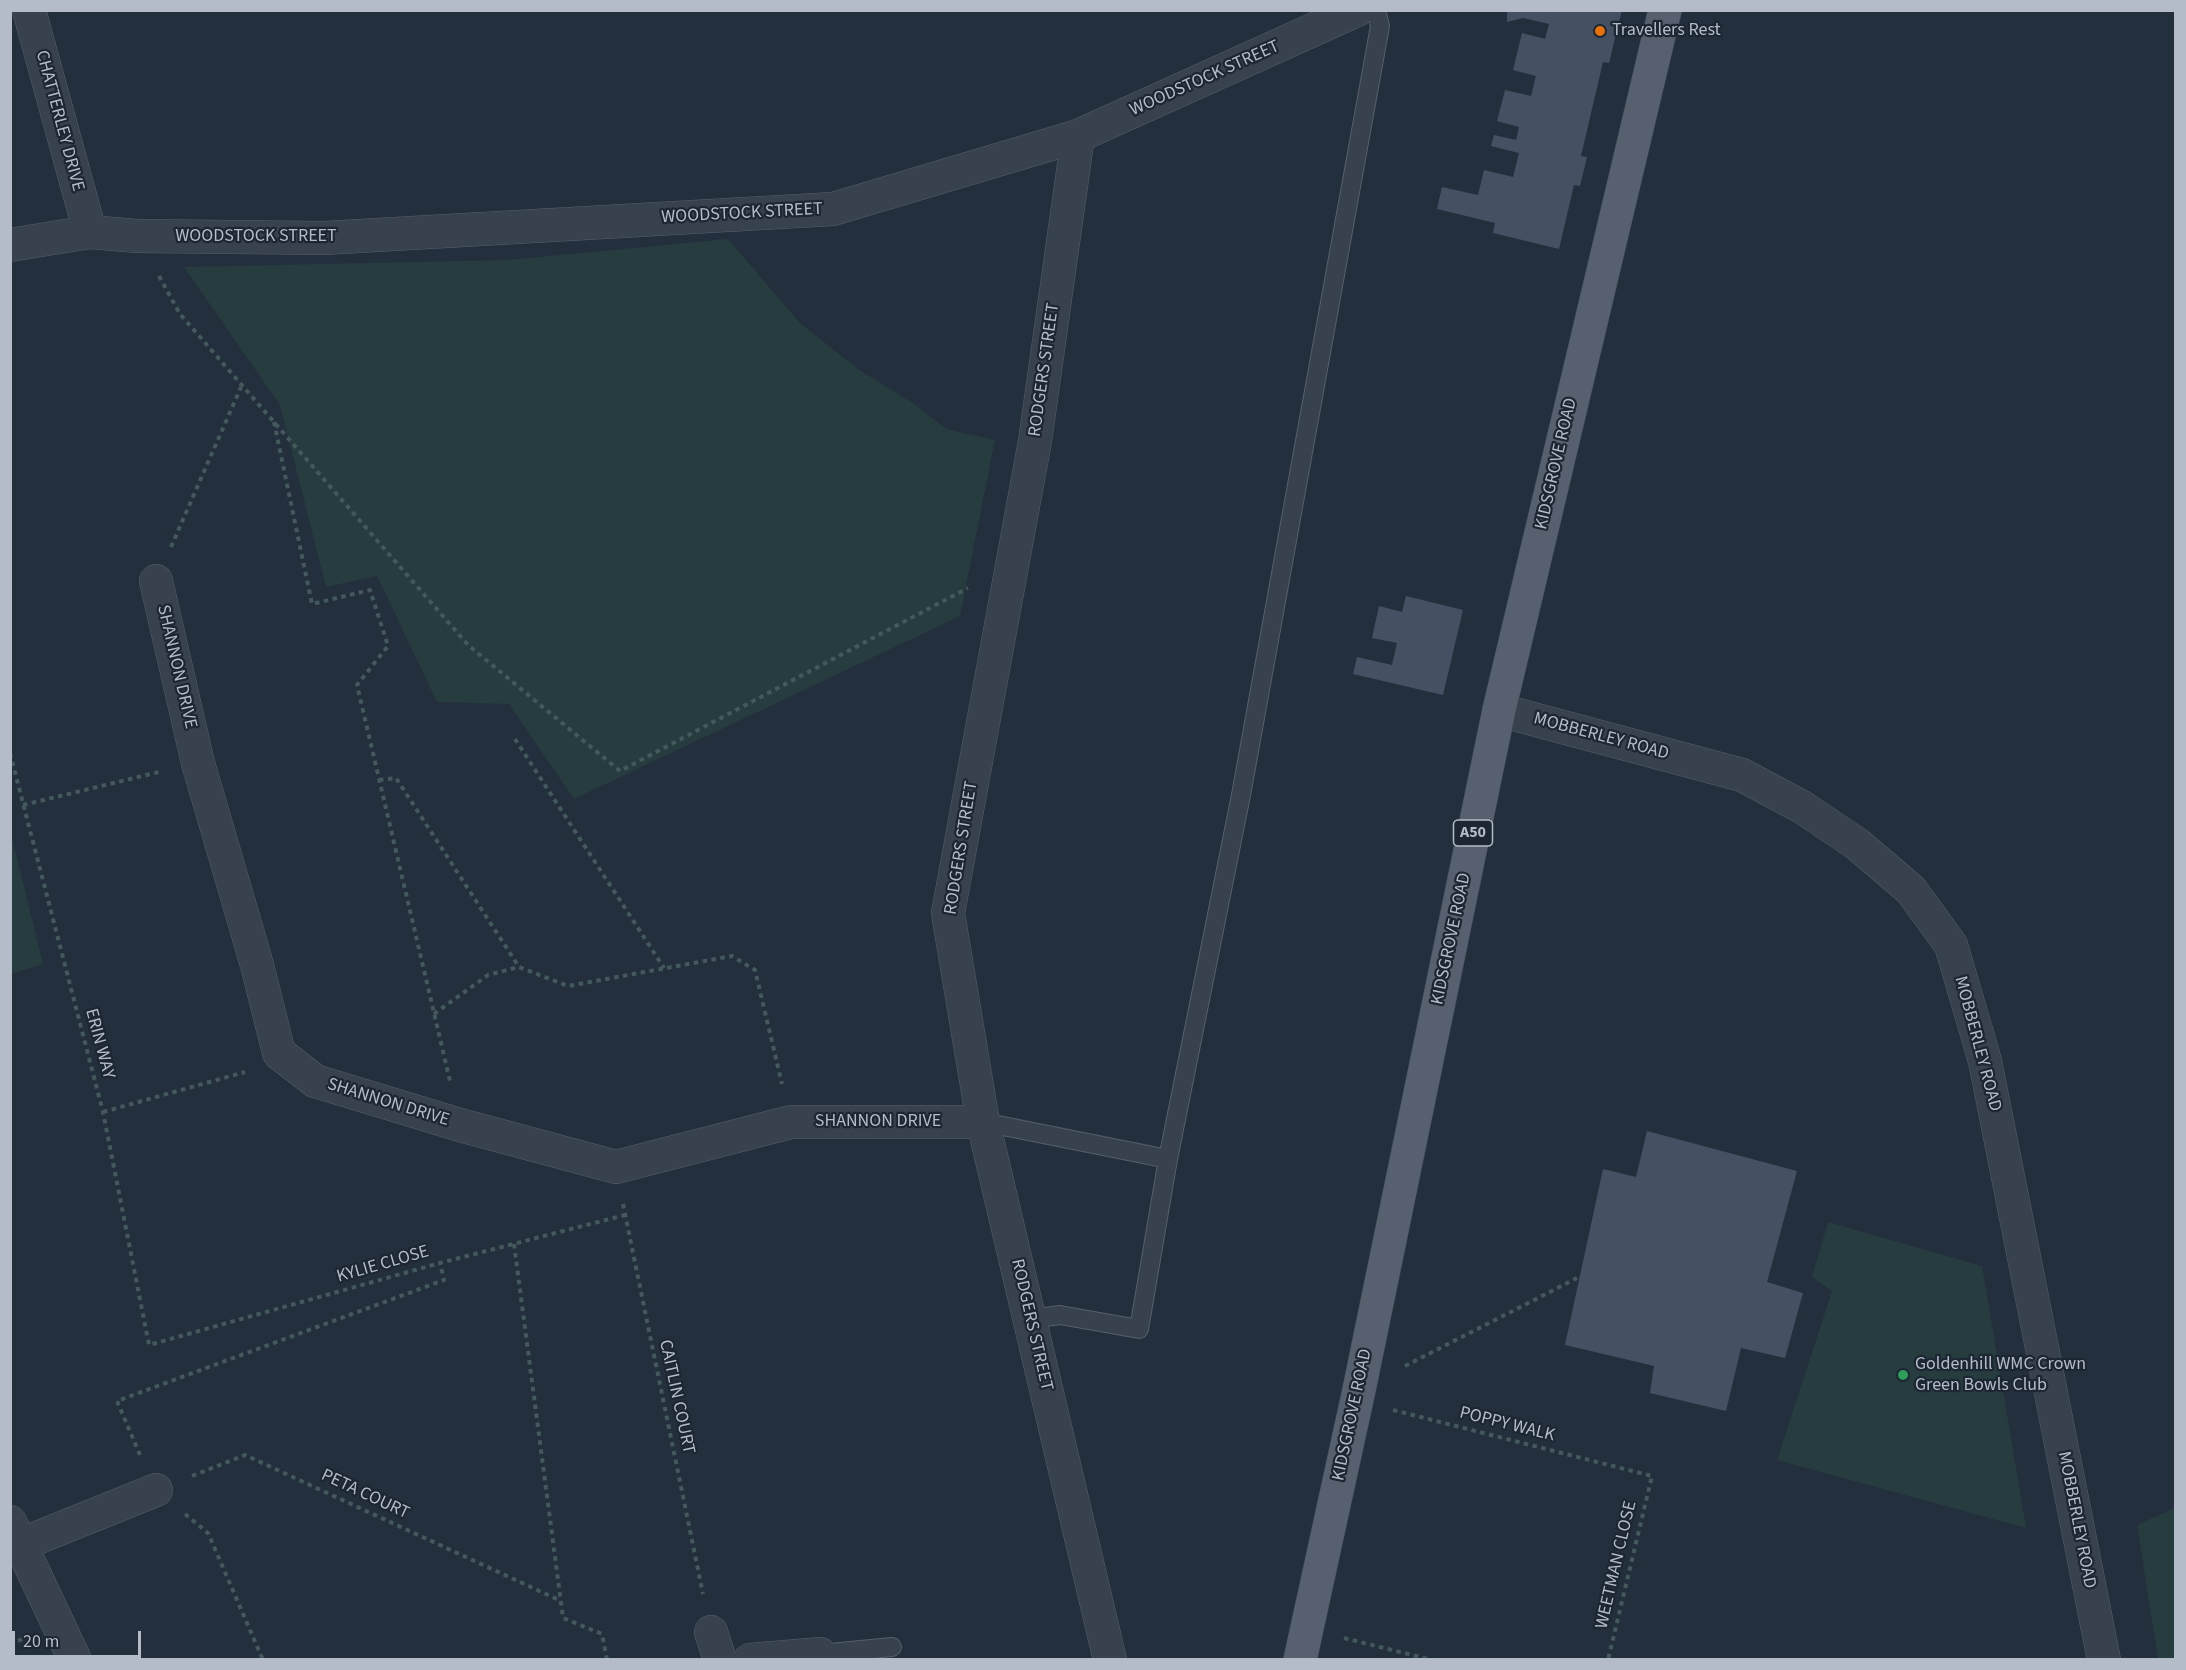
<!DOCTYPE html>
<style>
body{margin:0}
#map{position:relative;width:2186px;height:1670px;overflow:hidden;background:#242f3e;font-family:"Source Sans 3",sans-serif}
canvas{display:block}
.frame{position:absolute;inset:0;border:12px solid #b4bcc9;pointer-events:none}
.scale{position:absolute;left:12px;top:1631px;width:129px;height:27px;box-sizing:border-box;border:3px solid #b4bcc9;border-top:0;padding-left:8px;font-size:18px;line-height:21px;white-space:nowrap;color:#b4bcc9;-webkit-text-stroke:4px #1d2633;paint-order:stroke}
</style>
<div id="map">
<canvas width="2186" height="1670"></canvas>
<div class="frame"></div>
<div class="scale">20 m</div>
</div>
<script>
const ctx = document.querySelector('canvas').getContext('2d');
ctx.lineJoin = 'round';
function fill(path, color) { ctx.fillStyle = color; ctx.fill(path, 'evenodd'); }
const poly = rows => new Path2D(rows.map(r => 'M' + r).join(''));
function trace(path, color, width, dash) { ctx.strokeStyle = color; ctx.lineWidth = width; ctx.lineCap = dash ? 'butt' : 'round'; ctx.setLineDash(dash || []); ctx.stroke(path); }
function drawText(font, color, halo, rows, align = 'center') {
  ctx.font = font + ' "Source Sans 3",sans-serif'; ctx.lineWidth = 4.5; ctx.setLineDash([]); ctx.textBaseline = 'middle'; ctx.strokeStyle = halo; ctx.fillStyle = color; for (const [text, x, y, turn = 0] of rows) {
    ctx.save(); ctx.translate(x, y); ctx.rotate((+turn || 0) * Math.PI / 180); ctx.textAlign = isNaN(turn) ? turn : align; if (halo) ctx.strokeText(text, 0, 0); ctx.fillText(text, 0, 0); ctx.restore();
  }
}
fill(poly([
 [728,239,800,323,858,369,914,404,946,429,995,440,960,616,574,799,509,704,437,702,377,576,326,587,280,405,184,267,507,260],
 [10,830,43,964,11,974,10,974],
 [1828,1222,1982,1266,2026,1528,1777,1460,1832,1291,1812,1277],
 [2175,1508,2175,1659,2158,1659,2137,1525]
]), '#263c3f');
fill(poly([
 [1507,10,1622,10,1609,63,1603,62,1581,156,1587,157,1580,186,1574,185,1559,249,1493,233,1495,223,1437,209,1442,187,1478,195,1484,170,1513,177,1519,153,1491,146,1494,135,1516,140,1519,127,1497,121,1505,90,1531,96,1536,76,1513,70,1522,33,1545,39,1549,24,1523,18,1507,22],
 [1406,596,1463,610,1443,695,1353,674,1357,657,1392,665,1397,643,1372,638,1379,606,1402,612],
 [1647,1131,1797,1171,1767,1282,1803,1293,1785,1358,1741,1348,1726,1411,1650,1393,1654,1366,1565,1345,1603,1169,1636,1177]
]), '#455162');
const lane = poly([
 [983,1122,1168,1159],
 [1030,1319,1060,1315,1139,1329,1168,1159,1241,795,1380,26,1376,10],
 [820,1654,892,1647]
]);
const street = poly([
 [29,10,90,232],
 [1078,136,1035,441,948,913,983,1122,1110,1660],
 [10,245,90,232,137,236,324,238,833,209,1078,136,1357,10],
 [156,581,198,763,257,965,279,1053,315,1081,460,1125,616,1167,791,1122,983,1122],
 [1499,710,1742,775,1802,807,1857,844,1911,890,1951,945,1985,1061,2104,1660],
 [10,1522,75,1660],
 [22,1544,156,1490],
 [711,1632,720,1660],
 [750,1660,820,1654]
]);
const primary = poly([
 [1300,1660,1359,1390,1499,710,1665,10]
]);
trace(lane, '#565f6c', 20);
trace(street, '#565f6c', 34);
trace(primary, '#414a57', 34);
trace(poly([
 [159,276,180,314,468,645,620,771,968,588],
 [274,422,312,604,370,590,388,646,357,685,450,1081],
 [171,547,241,387],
 [515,739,664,968],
 [10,753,103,1112,149,1345,440,1263,625,1215],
 [379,780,396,778,519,967],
 [23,805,159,772],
 [434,1014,488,975,519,967,568,986,732,956,755,970,782,1084],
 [103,1112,245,1072],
 [623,1204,703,1594],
 [514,1244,563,1618,602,1634,607,1660],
 [1405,1366,1577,1278],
 [1393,1410,1652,1476,1608,1660],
 [140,1455,117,1401,444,1280,440,1263],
 [192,1476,245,1455,559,1600],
 [185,1514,208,1533,263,1660],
 [1344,1638,1432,1660],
 [10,1645,22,1639]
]), '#44595c', 4, [4.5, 4.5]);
trace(lane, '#38414e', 18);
trace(street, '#38414e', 33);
trace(primary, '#56606e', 33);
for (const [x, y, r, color] of [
 [1600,31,6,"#e8710a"],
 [1903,1375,6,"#2e9e5b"]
]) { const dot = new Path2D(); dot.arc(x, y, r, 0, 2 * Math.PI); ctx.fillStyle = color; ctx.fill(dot); trace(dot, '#1d2633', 2); }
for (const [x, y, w] of [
 [1473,833,39]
]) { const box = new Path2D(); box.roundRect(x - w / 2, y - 13, w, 26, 4.5); ctx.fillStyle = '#1d2633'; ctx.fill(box); trace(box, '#b4bcc9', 1.5); }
drawText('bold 16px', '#b4bcc9', null, [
 ["A50",1473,833]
]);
drawText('18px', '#b4bcc9', '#1d2633', [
 ["Travellers Rest",1612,31],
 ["Goldenhill WMC Crown",1915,1365],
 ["Green Bowls Club",1915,1386]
], 'left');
drawText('18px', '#b4bcc9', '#1d2633', [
 ["WOODSTOCK STREET",1205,79,-24],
 ["CHATTERLEY DRIVE",59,121,75],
 ["WOODSTOCK STREET",742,214,-3],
 ["WOODSTOCK STREET",256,237],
 ["RODGERS STREET",1045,370,-82],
 ["KIDSGROVE ROAD",1557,464,-77],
 ["SHANNON DRIVE",176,667,77],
 ["MOBBERLEY ROAD",1601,737,15],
 ["RODGERS STREET",962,848,-81],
 ["KIDSGROVE ROAD",1452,939,-78],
 ["ERIN WAY",99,1044,75],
 ["MOBBERLEY ROAD",1977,1044,75],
 ["SHANNON DRIVE",388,1103,17],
 ["SHANNON DRIVE",878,1122],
 ["KYLIE CLOSE",383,1265,-16],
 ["RODGERS STREET",1031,1325,77],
 ["CAITLIN COURT",676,1397,78],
 ["KIDSGROVE ROAD",1353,1415,-78],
 ["POPPY WALK",1507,1425,14],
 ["PETA COURT",365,1495,25],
 ["MOBBERLEY ROAD",2076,1520,79],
 ["WEETMAN CLOSE",1617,1565,-77]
]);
</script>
